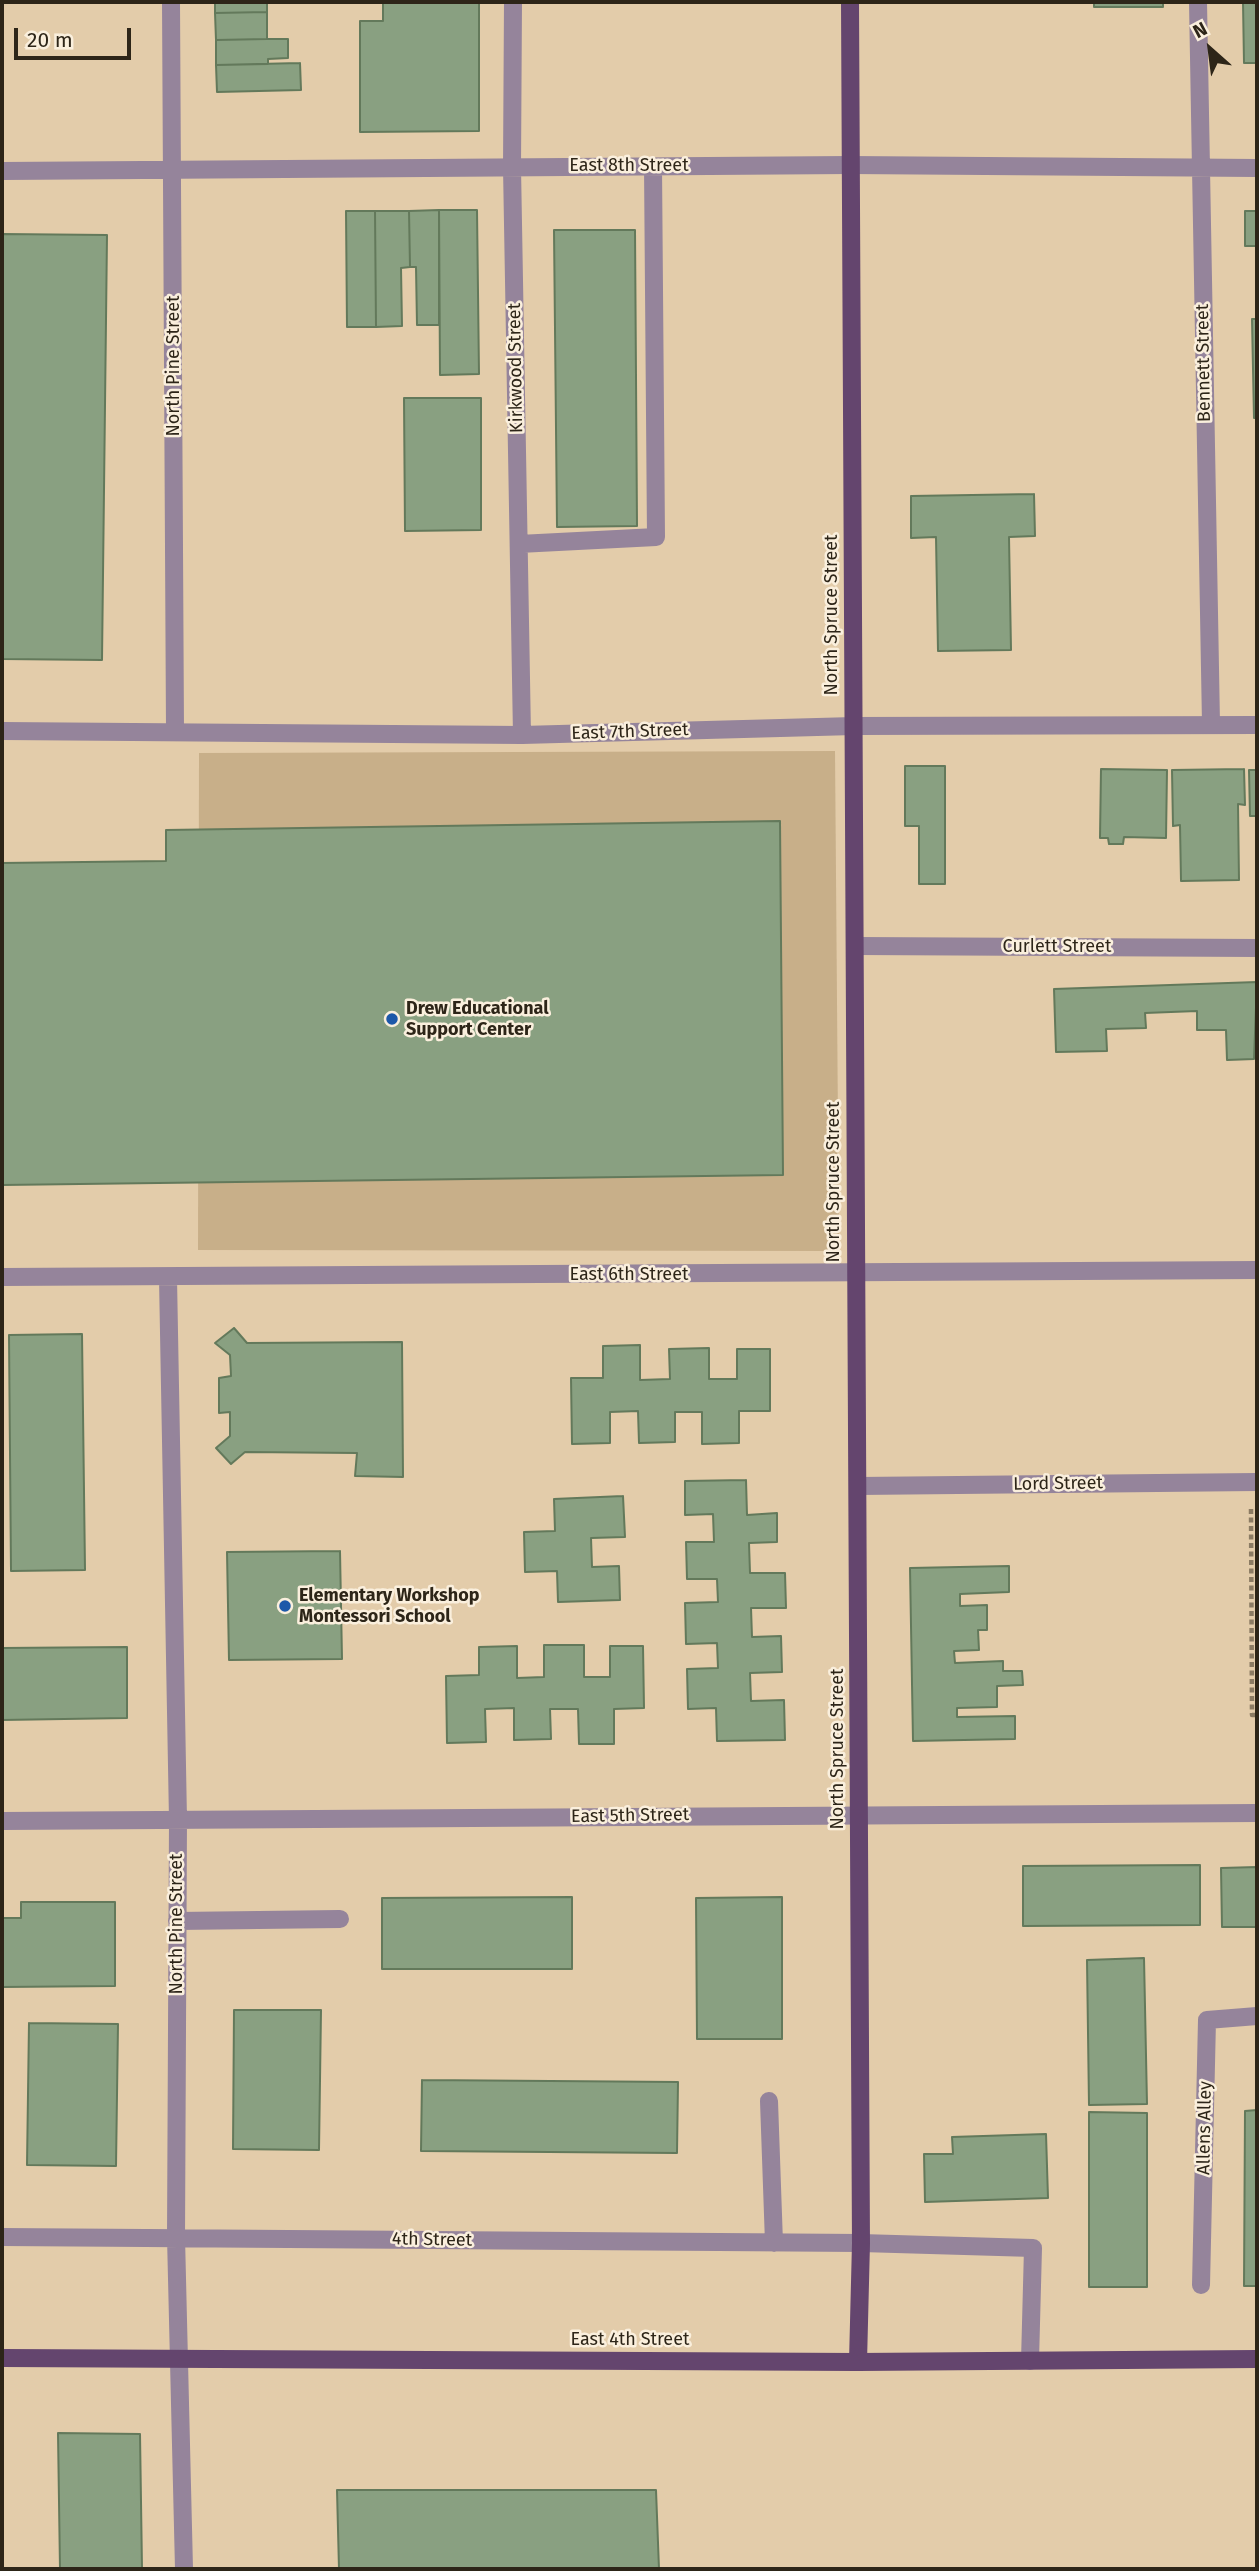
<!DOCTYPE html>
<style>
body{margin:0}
#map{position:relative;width:1259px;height:2571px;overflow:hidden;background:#e3ccaa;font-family:"Fira Sans",sans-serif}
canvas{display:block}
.frame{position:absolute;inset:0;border:4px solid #2d2518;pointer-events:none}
.north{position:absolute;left:1175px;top:14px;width:70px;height:70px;-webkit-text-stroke:5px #faefdd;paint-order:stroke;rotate:332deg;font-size:19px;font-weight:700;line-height:28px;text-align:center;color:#2d2518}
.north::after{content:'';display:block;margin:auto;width:24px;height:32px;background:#2d2518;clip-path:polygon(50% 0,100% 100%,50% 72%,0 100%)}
.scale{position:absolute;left:14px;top:28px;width:117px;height:32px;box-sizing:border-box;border:4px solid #2d2518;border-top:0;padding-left:9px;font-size:21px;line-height:24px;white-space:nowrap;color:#2d2518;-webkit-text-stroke:5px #faefdd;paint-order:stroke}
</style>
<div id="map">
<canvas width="1259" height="2571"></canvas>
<div class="frame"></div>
<div class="north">N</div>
<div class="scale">20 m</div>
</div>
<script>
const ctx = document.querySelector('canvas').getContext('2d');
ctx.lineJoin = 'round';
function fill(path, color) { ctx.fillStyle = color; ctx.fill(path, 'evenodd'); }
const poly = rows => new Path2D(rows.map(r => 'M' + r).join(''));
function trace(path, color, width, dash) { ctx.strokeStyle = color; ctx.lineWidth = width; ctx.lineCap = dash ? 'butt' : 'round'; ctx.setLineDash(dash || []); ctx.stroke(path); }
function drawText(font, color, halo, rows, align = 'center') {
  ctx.font = font + ' "Fira Sans",sans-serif'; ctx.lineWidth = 5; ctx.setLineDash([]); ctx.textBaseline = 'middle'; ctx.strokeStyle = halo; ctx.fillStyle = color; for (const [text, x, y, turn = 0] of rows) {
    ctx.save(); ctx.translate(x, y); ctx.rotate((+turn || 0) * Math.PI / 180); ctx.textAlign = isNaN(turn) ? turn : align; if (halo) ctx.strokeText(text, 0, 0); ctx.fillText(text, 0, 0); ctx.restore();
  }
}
fill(poly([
 [835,751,839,1251,198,1250,199,753]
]), '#c8af89');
const building = poly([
 [215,2,267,2,267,12,215,13,215,2],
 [383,2,479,2,479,131,360,132,360,21,383,21,383,2],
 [1094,2,1163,2,1163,7,1094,7,1094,2],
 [1243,2,1257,2,1257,63,1244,63,1243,2],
 [267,12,267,39,216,40,215,13,267,12],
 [267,39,288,39,288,58,268,59,268,64,216,65,216,40,267,39],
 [300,63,301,90,217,92,216,65,300,63],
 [439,210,477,210,479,374,440,375,439,210],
 [439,210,439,325,417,325,416,267,410,267,409,211,439,210],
 [346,211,375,211,376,327,347,327,346,211],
 [375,211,409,211,410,267,401,268,402,326,376,327,375,211],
 [1245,211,1257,211,1257,246,1245,246,1245,211],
 [554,230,635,230,637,526,557,527,554,230],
 [2,234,107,235,102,660,2,659,2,234],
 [1252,319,1257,319,1257,418,1254,418,1252,319],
 [404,398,481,398,481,530,405,531,404,398],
 [1034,494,1035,536,1009,537,1011,650,938,651,936,537,911,538,911,496,1034,494],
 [905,766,945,766,945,884,919,884,919,826,905,826,905,766],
 [1101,769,1167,770,1166,838,1124,837,1123,844,1109,844,1108,838,1100,838,1101,769],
 [1244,769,1245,805,1238,804,1239,880,1181,881,1180,825,1173,826,1172,770,1244,769],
 [1249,770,1257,770,1257,816,1250,816,1249,770],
 [780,821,783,1175,2,1185,2,863,166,861,166,830,780,821],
 [1257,982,1254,1059,1227,1060,1226,1030,1197,1030,1197,1011,1145,1013,1146,1028,1106,1029,1107,1051,1056,1052,1054,989,1257,982],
 [234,1328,247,1343,402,1342,403,1477,355,1476,357,1453,245,1452,231,1464,216,1448,230,1436,230,1412,219,1413,219,1378,231,1376,230,1355,215,1343,234,1328],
 [82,1334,85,1570,11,1571,9,1335,82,1334],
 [640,1345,640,1380,670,1379,669,1349,709,1348,709,1379,737,1379,737,1349,770,1349,770,1411,739,1411,739,1443,702,1444,702,1412,675,1412,675,1442,639,1443,638,1411,610,1412,610,1443,572,1444,571,1378,603,1378,603,1346,640,1345],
 [746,1480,747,1515,777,1513,777,1542,749,1543,750,1573,785,1573,786,1608,751,1608,752,1637,781,1636,782,1672,750,1673,751,1701,784,1700,785,1740,717,1741,716,1708,688,1709,687,1669,718,1668,717,1643,686,1644,685,1603,718,1602,717,1579,687,1579,686,1542,714,1542,713,1514,685,1515,685,1481,746,1480],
 [623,1496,625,1537,591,1538,592,1567,619,1566,620,1600,558,1602,557,1571,525,1572,524,1532,555,1531,554,1499,623,1496],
 [340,1551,342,1659,229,1660,227,1552,340,1551],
 [1009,1566,1009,1592,960,1594,960,1606,987,1605,987,1630,978,1630,979,1650,954,1651,955,1663,1003,1661,1003,1671,1022,1671,1023,1685,997,1686,997,1707,957,1708,957,1717,1015,1716,1015,1739,913,1741,910,1568,1009,1566],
 [544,1645,584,1645,584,1677,610,1677,610,1646,643,1646,644,1708,614,1709,614,1744,579,1744,578,1709,550,1709,551,1739,514,1740,514,1708,485,1709,486,1742,447,1743,446,1676,479,1675,479,1647,517,1646,517,1678,544,1677,544,1645],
 [127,1647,127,1718,2,1720,2,1648,127,1647],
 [1200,1865,1200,1925,1023,1926,1023,1866,1200,1865],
 [1257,1867,1257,1927,1222,1927,1221,1868,1257,1867],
 [572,1897,572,1969,382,1969,382,1898,572,1897],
 [782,1897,782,2039,697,2039,696,1898,782,1897],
 [21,1902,115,1902,115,1986,2,1987,2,1918,21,1918,21,1902],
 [1144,1958,1147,2104,1089,2105,1087,1960,1144,1958],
 [234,2010,321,2010,319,2150,233,2149,234,2010],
 [29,2023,118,2024,116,2166,27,2165,29,2023],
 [422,2080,678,2082,677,2153,421,2151,422,2080],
 [1257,2110,1257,2286,1244,2286,1245,2111,1257,2110],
 [1089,2112,1147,2113,1147,2287,1089,2287,1089,2112],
 [1046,2134,1048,2198,925,2202,924,2154,953,2154,952,2137,1046,2134],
 [58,2433,140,2434,142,2569,60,2569,58,2433],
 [337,2490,656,2490,659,2569,339,2569,337,2490]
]);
fill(building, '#89a081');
trace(building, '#63795b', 2);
trace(poly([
 [1251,1509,1252,1715,1257,1715]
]), '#8b7b63', 4.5, [5, 3.5]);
trace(poly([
 [171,2,175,730],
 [513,2,512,167,522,735],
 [1198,2,1211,724],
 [2,171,850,165,1257,168],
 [519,544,656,537,653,166],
 [2,731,522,735,854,726,1257,725],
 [857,946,1257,948],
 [2,1277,1257,1270],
 [168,1278,178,1820,176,2237,184,2569],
 [858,1486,1257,1482],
 [2,1821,1257,1813],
 [177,1921,340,1919],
 [769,2101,774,2243],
 [2,2237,861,2243,1033,2248,1030,2361],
 [1201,2285,1207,2020,1257,2016]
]), '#95849b', 18);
trace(poly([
 [850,2,861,2243,858,2362],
 [2,2358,858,2362,1257,2359]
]), '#64456e', 18);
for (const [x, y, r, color] of [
 [392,1019,7,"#1d58a9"],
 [285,1606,7,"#1d58a9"]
]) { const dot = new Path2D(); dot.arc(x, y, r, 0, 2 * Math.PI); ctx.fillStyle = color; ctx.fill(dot); trace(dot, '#faefdd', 2.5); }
drawText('18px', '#2d2518', '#faefdd', [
 ["East 8th Street",629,166],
 ["Bennett Street",1204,363,-91],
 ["North Pine Street",174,366,-90],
 ["Kirkwood Street",516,368,-91],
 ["North Spruce Street",832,615,-90],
 ["East 7th Street",630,732,-2],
 ["Curlett Street",1057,947],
 ["North Spruce Street",834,1182,-90],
 ["East 6th Street",629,1275],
 ["Lord Street",1058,1484,-1],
 ["North Spruce Street",838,1749,-90],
 ["East 5th Street",630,1816,-1],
 ["North Pine Street",177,1924,-90],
 ["Allens Alley",1205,2128,-89],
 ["4th Street",432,2240,1],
 ["East 4th Street",630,2340]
]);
drawText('bold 18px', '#2d2518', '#faefdd', [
 ["Drew Educational",406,1009],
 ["Support Center",406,1030],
 ["Elementary Workshop",299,1596],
 ["Montessori School",299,1617]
], 'left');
</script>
